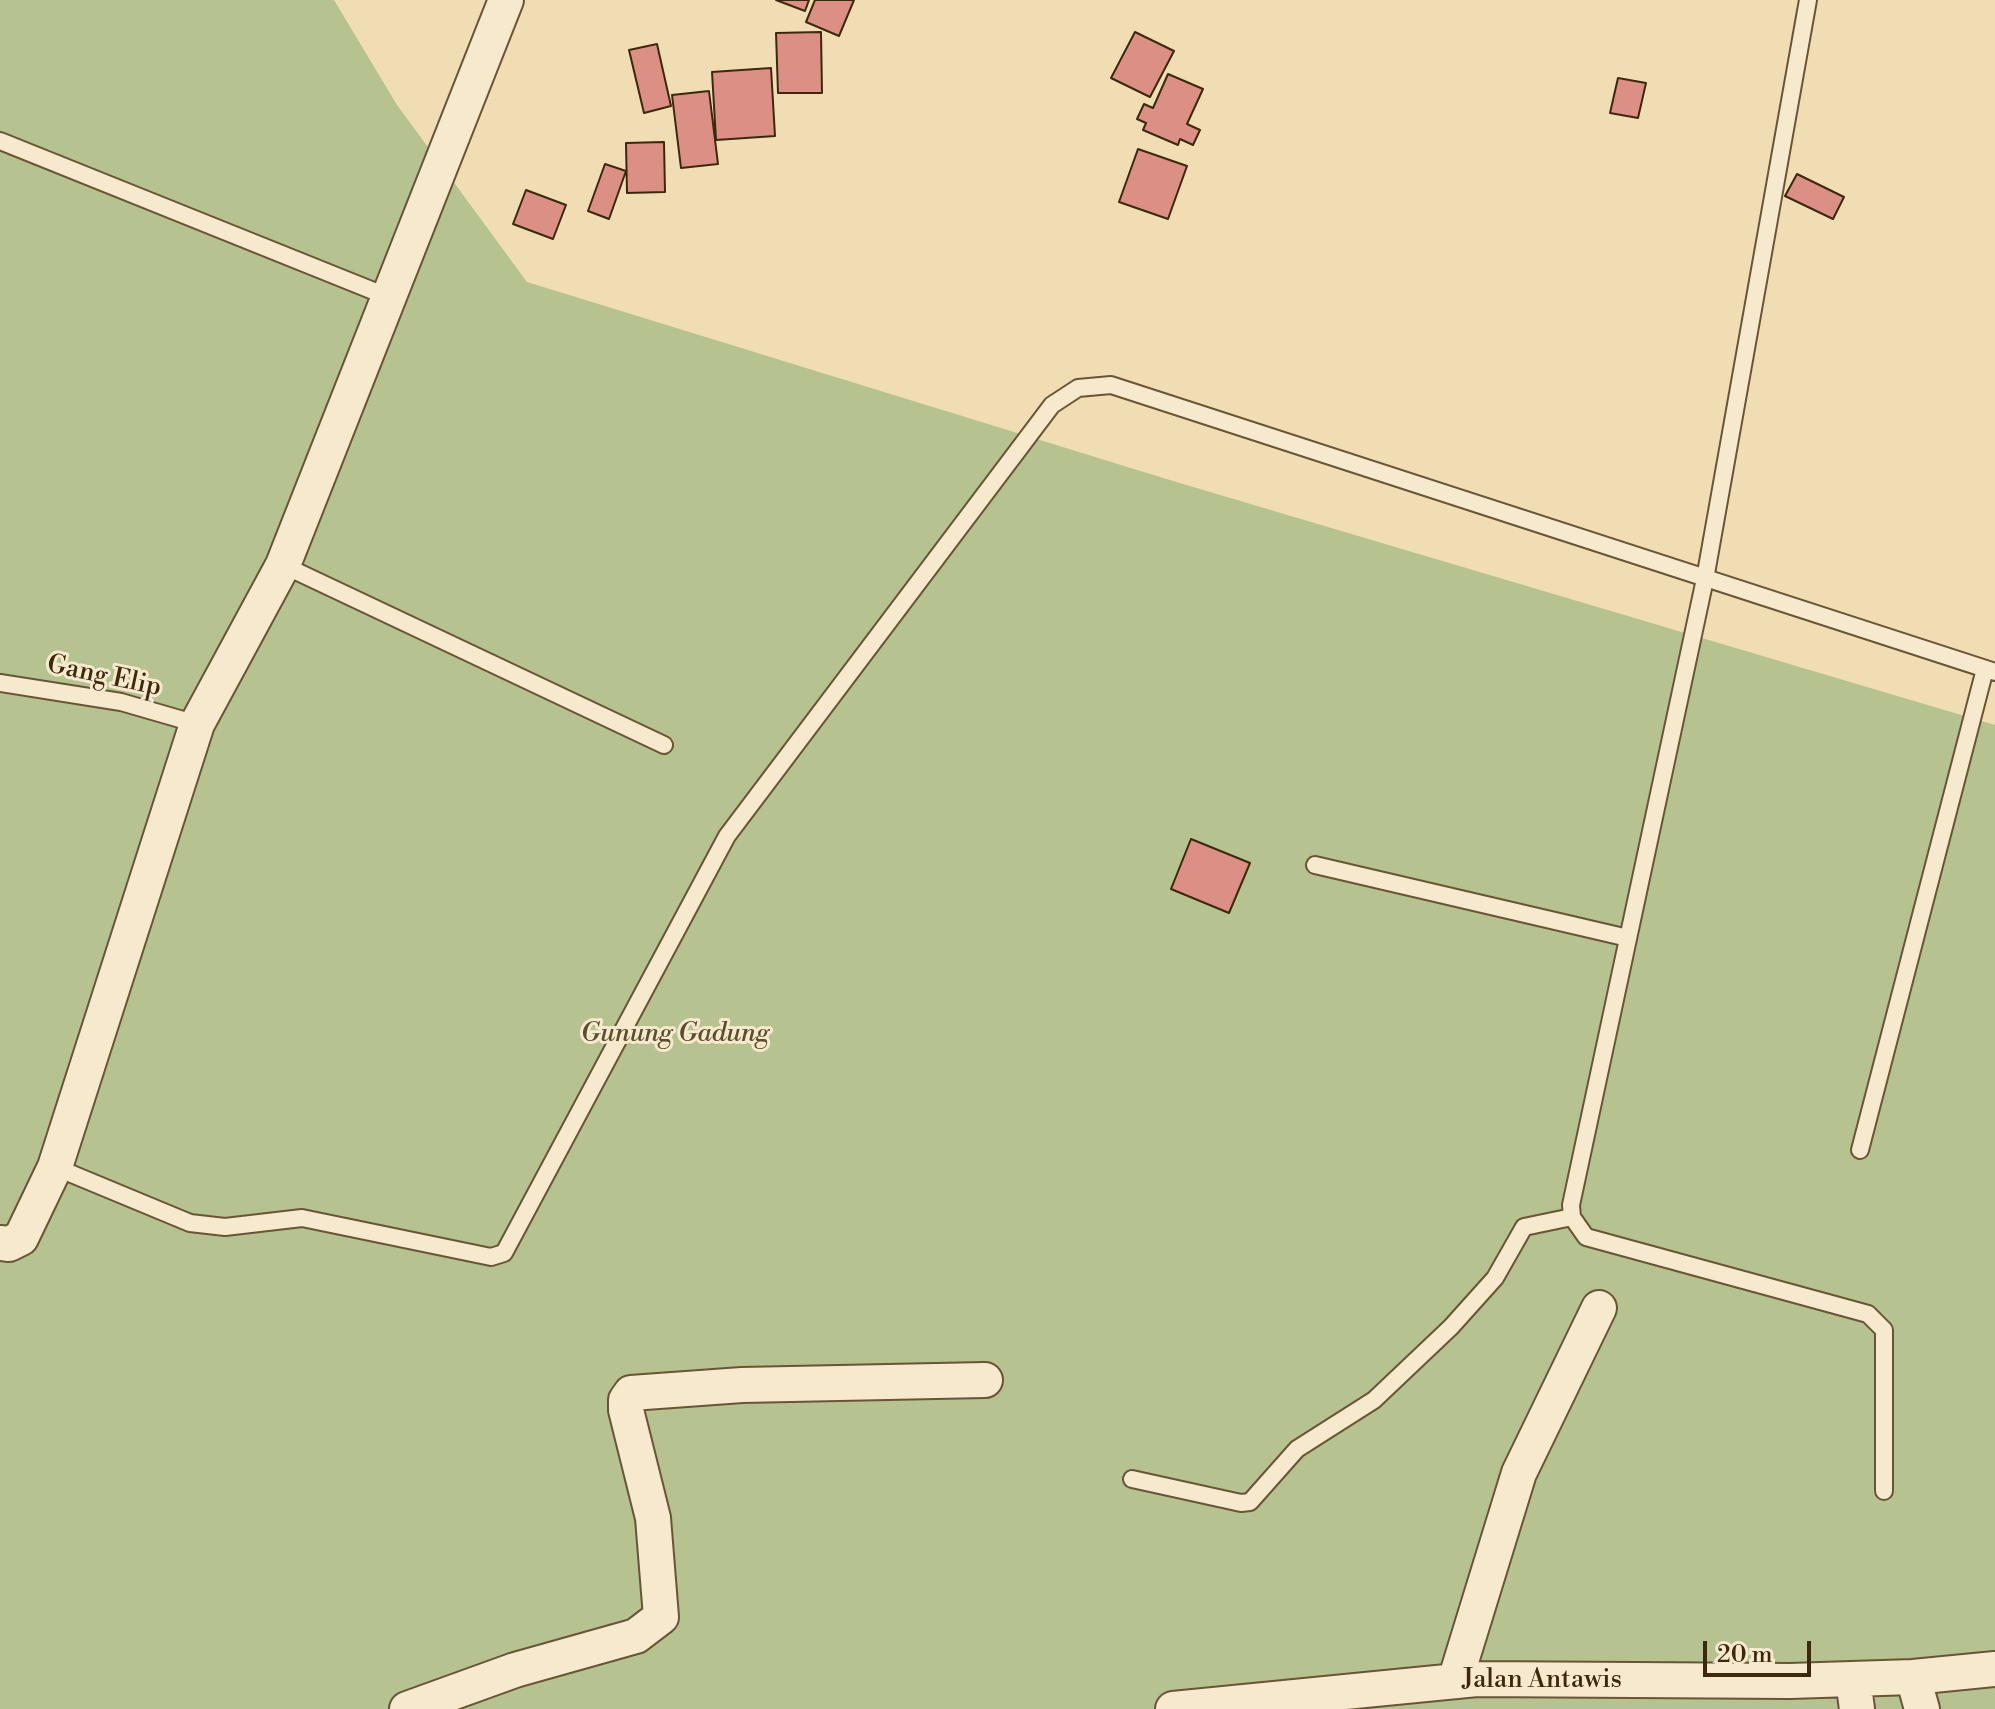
<!DOCTYPE html>
<style>
body{margin:0}
#map{position:relative;width:1995px;height:1709px;overflow:hidden;background:#f1ddb3;font-family:"Libre Bodoni",serif}
canvas{display:block}
.scale{position:absolute;left:1703px;top:1641px;width:108px;height:36px;box-sizing:border-box;border:4px solid #3c280d;border-top:0;padding-left:10px;font-size:24px;line-height:28px;white-space:nowrap;color:#3c280d;-webkit-text-stroke:6px #f6e9ce;paint-order:stroke}
</style>
<div id="map">
<canvas width="1995" height="1709"></canvas>
<div class="scale">20 m</div>
</div>
<script>
const ctx = document.querySelector('canvas').getContext('2d');
ctx.lineJoin = 'round';
function fill(path, color) { ctx.fillStyle = color; ctx.fill(path, 'evenodd'); }
const poly = rows => new Path2D(rows.map(r => 'M' + r).join(''));
function trace(path, color, width, dash) { ctx.strokeStyle = color; ctx.lineWidth = width; ctx.lineCap = dash ? 'butt' : 'round'; ctx.setLineDash(dash || []); ctx.stroke(path); }
function drawText(font, color, halo, rows, align = 'center') {
  ctx.font = font + ' "Libre Bodoni",serif'; ctx.lineWidth = 6; ctx.setLineDash([]); ctx.textBaseline = 'middle'; ctx.strokeStyle = halo; ctx.fillStyle = color; for (const [text, x, y, turn = 0] of rows) {
    ctx.save(); ctx.translate(x, y); ctx.rotate((+turn || 0) * Math.PI / 180); ctx.textAlign = isNaN(turn) ? turn : align; if (halo) ctx.strokeText(text, 0, 0); ctx.fillText(text, 0, 0); ctx.restore();
  }
}
fill(poly([
 [0,0,334,0,397,105,527,282,1173,481,1995,725,1995,1709,0,1709]
]), '#b6c28f');
const building = poly([
 [776,0,809,0,805,11,776,0],
 [815,0,854,0,839,36,806,22,815,0],
 [821,32,822,93,778,93,776,33,821,32],
 [1135,32,1174,51,1150,97,1111,78,1135,32],
 [657,44,671,106,644,113,629,50,657,44],
 [771,68,775,136,716,140,712,72,771,68],
 [1168,74,1203,89,1187,124,1200,130,1193,145,1180,139,1178,145,1143,130,1146,123,1137,119,1144,104,1153,108,1168,74],
 [1618,78,1646,83,1638,118,1610,113,1618,78],
 [709,91,718,164,681,168,672,95,709,91],
 [664,142,665,192,627,193,626,143,664,142],
 [1138,149,1187,166,1168,219,1119,202,1138,149],
 [605,164,626,171,609,219,588,211,605,164],
 [1797,174,1844,197,1833,219,1785,196,1797,174],
 [526,190,566,205,553,239,513,224,526,190],
 [1191,839,1250,863,1229,913,1171,889,1191,839]
]);
fill(building, '#dc8f85');
trace(building, '#3c280d', 2);
const service = poly([
 [1808,0,1705,579,1571,1205,1572,1217,1586,1237,1868,1314,1884,1330,1884,1491],
 [0,141,391,298],
 [283,565,664,745],
 [0,683,121,702,197,724],
 [1315,865,1628,938],
 [1860,1150,1985,669],
 [55,1167,190,1223,225,1227,302,1218,491,1257,504,1253,727,836,1052,405,1078,388,1111,385,1995,672],
 [1132,1479,1241,1503,1250,1502,1297,1449,1374,1400,1451,1327,1495,1278,1524,1227,1572,1217]
]);
const minor = poly([
 [0,1243,9,1244,21,1238,55,1167,197,724,283,565,506,0],
 [1913,1677,1922,1709],
 [1853,1679,1857,1709],
 [1455,1681,1519,1473,1599,1308],
 [407,1709,515,1670,636,1636,661,1617,653,1518,626,1410,626,1400,631,1393,742,1385,985,1380],
 [1173,1709,1477,1679,1790,1681,1913,1677,1995,1669]
]);
trace(service, '#695536', 20);
trace(minor, '#695536', 38);
trace(service, '#f6e9ce', 16);
trace(minor, '#f6e9ce', 34);
drawText('26px', '#3c280d', '#f6e9ce', [
 ["Gang Elip",104,677,12],
 ["Jalan Antawis",1542,1681]
]);
drawText('italic 26px', '#5a4e2e', '#f6e9ce', [
 ["Gunung Gadung",675,1035]
]);
</script>
